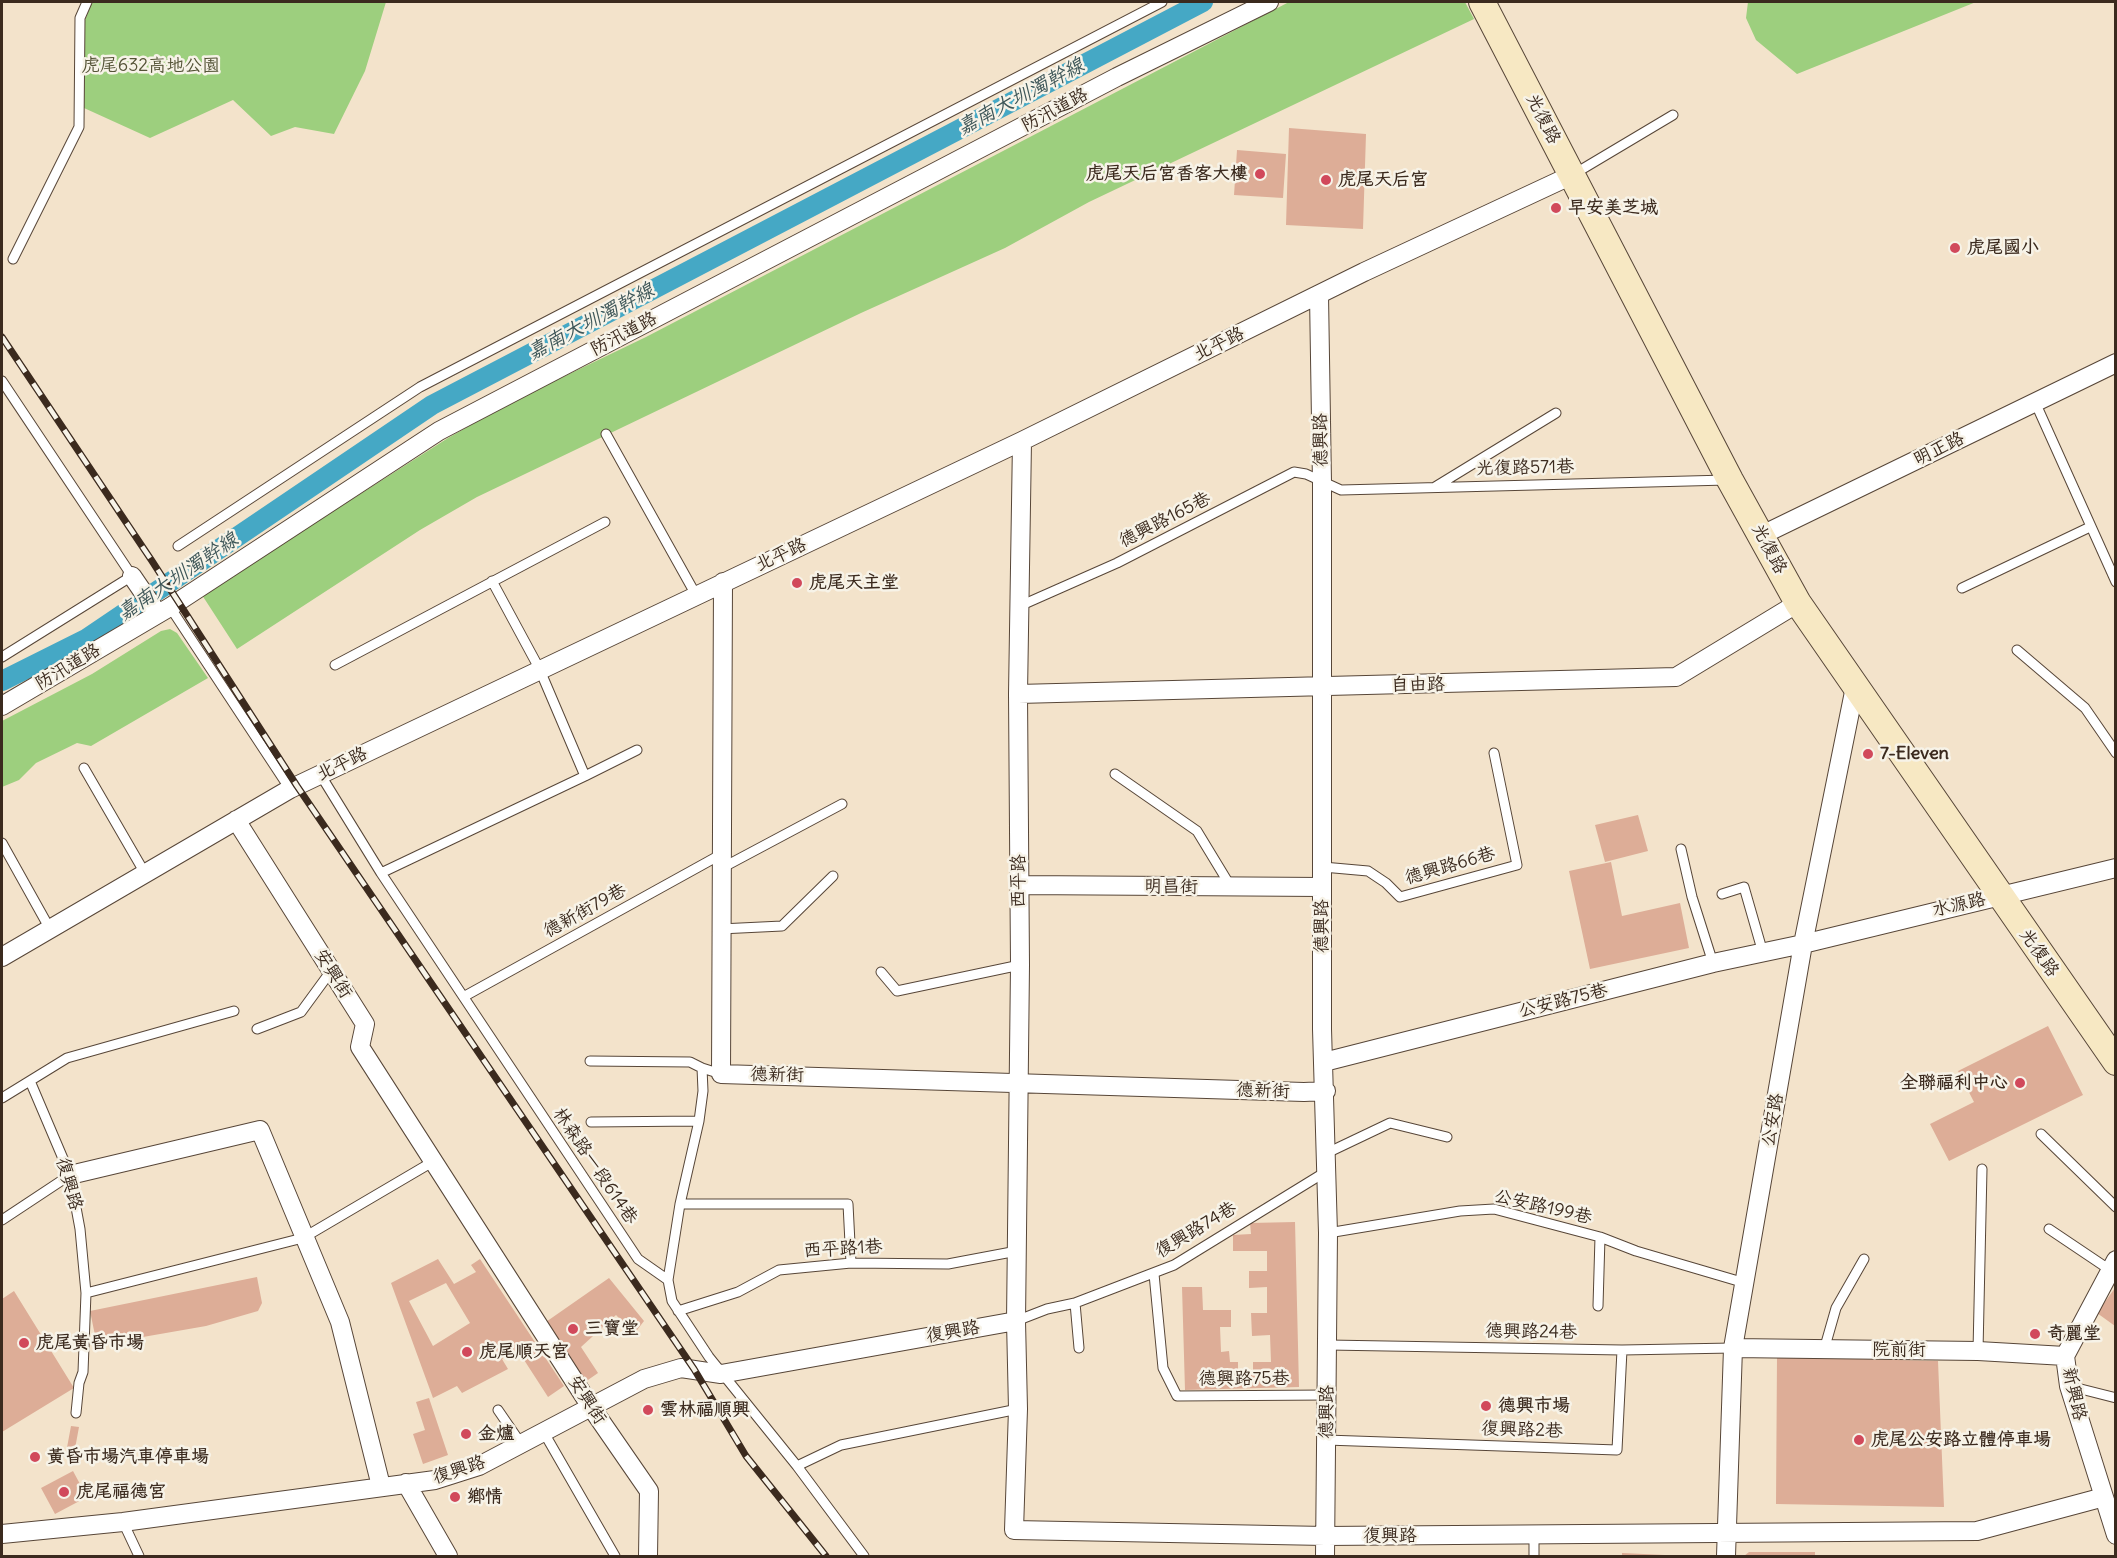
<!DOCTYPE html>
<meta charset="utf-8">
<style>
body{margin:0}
#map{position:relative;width:2117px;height:1558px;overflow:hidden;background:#f3e3cb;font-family:Delius,sans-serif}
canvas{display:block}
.frame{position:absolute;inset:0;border:3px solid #3b2a1e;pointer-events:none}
</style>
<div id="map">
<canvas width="2117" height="1558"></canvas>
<div class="frame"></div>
</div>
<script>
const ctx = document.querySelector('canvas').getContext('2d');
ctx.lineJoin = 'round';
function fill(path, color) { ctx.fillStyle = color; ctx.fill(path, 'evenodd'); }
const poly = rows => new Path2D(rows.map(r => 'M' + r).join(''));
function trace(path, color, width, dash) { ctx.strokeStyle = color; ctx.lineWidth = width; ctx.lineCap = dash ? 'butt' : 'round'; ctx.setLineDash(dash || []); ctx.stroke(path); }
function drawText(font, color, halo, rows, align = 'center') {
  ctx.font = font + ' Delius,"LXGW WenKai TC",sans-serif'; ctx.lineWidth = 5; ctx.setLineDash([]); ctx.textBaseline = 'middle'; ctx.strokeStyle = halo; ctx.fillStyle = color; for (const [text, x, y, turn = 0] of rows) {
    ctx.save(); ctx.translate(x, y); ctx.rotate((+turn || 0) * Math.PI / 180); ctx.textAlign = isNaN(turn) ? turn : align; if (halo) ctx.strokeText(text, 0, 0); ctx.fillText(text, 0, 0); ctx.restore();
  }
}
fill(poly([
 [92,2,386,2,365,71,334,134,295,127,271,136,233,100,150,138,84,108,85,20],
 [1289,2,1465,2,1474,19,1089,202,1005,248,861,313,477,497,420,530,237,649,202,595,448,438,513,401,646,337],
 [1748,2,1976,2,1797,74,1756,40,1746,18],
 [170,629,177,633,208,678,91,746,77,743,36,763,19,780,2,787,2,721,92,674,161,631]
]), '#9dcf7e');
trace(poly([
 [2,681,86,639,432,405,1203,2]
]), '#45a8c5', 20);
fill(poly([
 [1289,128,1366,134,1363,229,1286,225],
 [1237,150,1286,154,1283,198,1234,195],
 [1638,815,1648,851,1605,862,1595,825],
 [1611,862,1622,916,1680,903,1689,948,1590,969,1569,871],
 [2048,1026,2083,1095,1949,1161,1930,1124,1974,1102,1958,1071],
 [1295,1222,1299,1387,1185,1390,1182,1287,1202,1287,1203,1310,1231,1310,1231,1327,1220,1327,1221,1352,1229,1351,1230,1362,1238,1362,1238,1372,1253,1371,1253,1362,1271,1362,1270,1335,1252,1336,1251,1313,1267,1313,1267,1287,1249,1288,1249,1271,1267,1271,1267,1251,1233,1251,1233,1235,1251,1234,1250,1223],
 [438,1259,454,1284,476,1272,471,1265,480,1259,564,1386,548,1397,517,1349,502,1359,508,1369,462,1393,457,1386,433,1398,391,1283],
 [446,1283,470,1323,433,1346,409,1301],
 [257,1277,262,1303,258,1311,206,1326,97,1345,90,1311],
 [609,1278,644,1321,634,1334,616,1315,581,1347,598,1373,585,1382,543,1324],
 [2115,1288,2115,1326,2097,1313],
 [14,1291,74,1388,2,1432,2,1299],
 [1777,1357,1938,1361,1944,1507,1776,1504],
 [429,1398,448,1455,423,1464,413,1434,425,1430,416,1402],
 [71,1426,79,1427,74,1454,66,1453],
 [73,1471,87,1497,55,1514,41,1488],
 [1749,1552,1815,1552,1815,1556,1744,1556],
 [1622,1553,1665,1555,1665,1556,1622,1556]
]), '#ddad97');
const lane = poly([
 [1574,174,1673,115],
 [13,259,79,127,80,18,87,2],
 [2,381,132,576,2,657],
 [2035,402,2116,582],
 [606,434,696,595],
 [1435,487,1556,413],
 [178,546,420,387,1162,2],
 [1962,588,2090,527],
 [1022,605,1117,563,1294,472,1306,474,1341,490,1727,480],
 [170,607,290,789],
 [2017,650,2085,708,2116,753],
 [335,665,605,522],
 [84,768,146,875],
 [320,774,381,873,638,1259,668,1280,672,1301,709,1357,797,1466,864,1556],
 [1115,774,1197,831,1231,887],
 [585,776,637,750],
 [2,843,50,929],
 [1681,849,1692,897,1713,963],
 [1323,867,1368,871,1386,883,1400,897,1517,865,1494,753],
 [720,869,842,804],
 [381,873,585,776,539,668,492,581],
 [1722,894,1744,887,1763,953],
 [720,929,782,926,833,876],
 [881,972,897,991,1020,965],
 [465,996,720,855],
 [257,1029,301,1012,331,971],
 [590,1061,690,1062,702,1068],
 [30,1081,70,1175,80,1229,86,1293,83,1372,79,1383,76,1413],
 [2,1098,67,1058,234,1011],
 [591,1122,699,1121],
 [2041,1134,2116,1207],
 [1327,1153,1390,1123,1447,1137],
 [680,1204,848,1204,851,1263],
 [2,1220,70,1175],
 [2049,1229,2110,1270],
 [1328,1233,1460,1211,1494,1209,1600,1237,1636,1251,1745,1283],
 [1154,1274,1163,1368,1177,1396,1328,1395],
 [668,1280,680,1204,699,1121,703,1091,702,1068,721,1074],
 [86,1293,303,1238,434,1161],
 [1075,1303,1079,1348],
 [1598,1306,1600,1237],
 [678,1311,738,1292,779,1270,851,1263,948,1264,1017,1251],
 [1016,1321,1047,1309,1075,1303,1174,1265,1327,1171],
 [1328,1345,1622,1350,1733,1348],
 [1824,1350,1836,1308,1864,1259],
 [1978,1351,1982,1169],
 [2069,1386,2116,1398],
 [498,1410,522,1445],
 [543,1431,615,1556],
 [1326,1440,1617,1450,1622,1350],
 [797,1466,841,1445,1018,1409],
 [123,1522,139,1556],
 [1534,1556,1534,1536]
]);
const street = poly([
 [1319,295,1322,483,1322,1029,1328,1233,1325,1556],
 [1022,441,1018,694,1020,965,1016,1321,1018,1409,1014,1530,1325,1536,1977,1531,2104,1497],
 [1762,535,2116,363],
 [132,576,158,614],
 [723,582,721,1074,1304,1092,1326,1091],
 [1018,694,1676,677,1798,603],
 [2,706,170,607,439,431,1117,77,1269,2],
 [236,820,365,1024,360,1047,591,1407,649,1491,648,1556],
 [1020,885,1322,887],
 [2,957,290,789,1022,441,1364,272,1572,175],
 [1324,1062,1713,963,1803,944,2116,868],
 [70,1175,260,1130,340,1322,381,1486],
 [2116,1260,2065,1356,2069,1386,2116,1535],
 [1733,1348,1978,1351,2065,1356],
 [406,1483,448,1556],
 [2,1534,123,1522,435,1480,479,1466,644,1379,681,1368,721,1374,1016,1321],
 [1726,1556,1733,1348,1803,944,1855,687]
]);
const secondary = poly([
 [1482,2,1730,480,1798,603,2116,1062]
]);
trace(lane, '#574638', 11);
trace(street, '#574638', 20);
trace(secondary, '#574638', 28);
trace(lane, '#fff', 9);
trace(street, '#fff', 18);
trace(secondary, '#f7e8c3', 26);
const rail = poly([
 [2,337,152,561,297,786,694,1369,746,1456,826,1556]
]);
trace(rail, '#3b2a1e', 7);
trace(rail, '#f7f3e8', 4.5, [14]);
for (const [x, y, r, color] of [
 [1260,174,6,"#d1495b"],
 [1326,180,6,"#d1495b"],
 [1556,208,6,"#d1495b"],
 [1955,248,6,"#d1495b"],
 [797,583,6,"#d1495b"],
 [1868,754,6,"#d1495b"],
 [2020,1083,6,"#d1495b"],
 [573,1329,6,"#d1495b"],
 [2035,1334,6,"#d1495b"],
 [24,1343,6,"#d1495b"],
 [467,1352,6,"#d1495b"],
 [1486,1406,6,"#d1495b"],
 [648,1410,6,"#d1495b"],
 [466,1434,6,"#d1495b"],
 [1859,1440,6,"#d1495b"],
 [35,1457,6,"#d1495b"],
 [64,1492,6,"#d1495b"],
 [455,1497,6,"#d1495b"]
]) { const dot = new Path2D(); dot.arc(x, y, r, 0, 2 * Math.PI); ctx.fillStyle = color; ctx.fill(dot); trace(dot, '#f7f3e8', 2); }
drawText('18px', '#545336', '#f7f3e8', [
 ["虎尾632高地公園",151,66]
]);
drawText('18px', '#3b2a1e', '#f7f3e8', [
 ["防汛道路",1055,110,-28],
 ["光復路",1543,119,63],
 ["防汛道路",624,334,-28],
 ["北平路",1219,344,-26],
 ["德興路",1321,440,-91],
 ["明正路",1939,449,-26],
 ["光復路571巷",1525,468,-1],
 ["德興路165巷",1165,520,-27],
 ["光復路",1769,549,62],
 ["北平路",781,555,-25],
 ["防汛道路",68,667,-31],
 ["自由路",1418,685,-1],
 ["北平路",342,764,-26],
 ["德興路66巷",1450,866,-16],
 ["西平路",1019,881,-90],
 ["明昌街",1171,887,1],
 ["水源路",1959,905,-13],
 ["德新街79巷",585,911,-29],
 ["德興路",1322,926,-90],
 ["光復路",2039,953,55],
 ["安興街",333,974,58],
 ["公安路75巷",1563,1001,-14],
 ["德新街",777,1075,1],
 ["德新街",1263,1091,2],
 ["公安路",1773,1120,-80],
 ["林森路一段614巷",595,1166,56],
 ["復興路",69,1184,74],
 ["公安路199巷",1543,1207,13],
 ["復興路74巷",1196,1230,-31],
 ["西平路1巷",843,1249,-3],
 ["復興路",953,1332,-10],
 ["德興路24巷",1531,1332,1],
 ["院前街",1899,1350],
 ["德興路75巷",1244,1379],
 ["新興路",2074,1394,77],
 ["安興街",587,1400,57],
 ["德興路",1327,1412,-89],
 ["復興路2巷",1522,1430,2],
 ["復興路",459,1470,-18],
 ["復興路",1390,1536]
]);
drawText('bold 18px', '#3b2a1e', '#f7f3e8', [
 ["虎尾天后宮香客大樓",1248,174,"right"],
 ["虎尾天后宮",1338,180],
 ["早安美芝城",1568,208],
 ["虎尾國小",1967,248],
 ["虎尾天主堂",809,583],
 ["7-Eleven",1880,754],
 ["全聯福利中心",2008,1083,"right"],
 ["三寶堂",585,1329],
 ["奇麗堂",2047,1334],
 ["虎尾黃昏市場",36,1343],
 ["虎尾順天宮",479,1352],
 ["德興市場",1498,1406],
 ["雲林福順興",660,1410],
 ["金爐",478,1434],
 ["虎尾公安路立體停車場",1871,1440],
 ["黃昏市場汽車停車場",47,1457],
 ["虎尾福德宮",76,1492],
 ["鄉情",467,1497]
], 'left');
drawText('italic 20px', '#3e5658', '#f7f3e8', [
 ["嘉南大圳濁幹線",1021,97,-28],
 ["嘉南大圳濁幹線",591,322,-28],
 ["嘉南大圳濁幹線",178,577,-34]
]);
</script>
